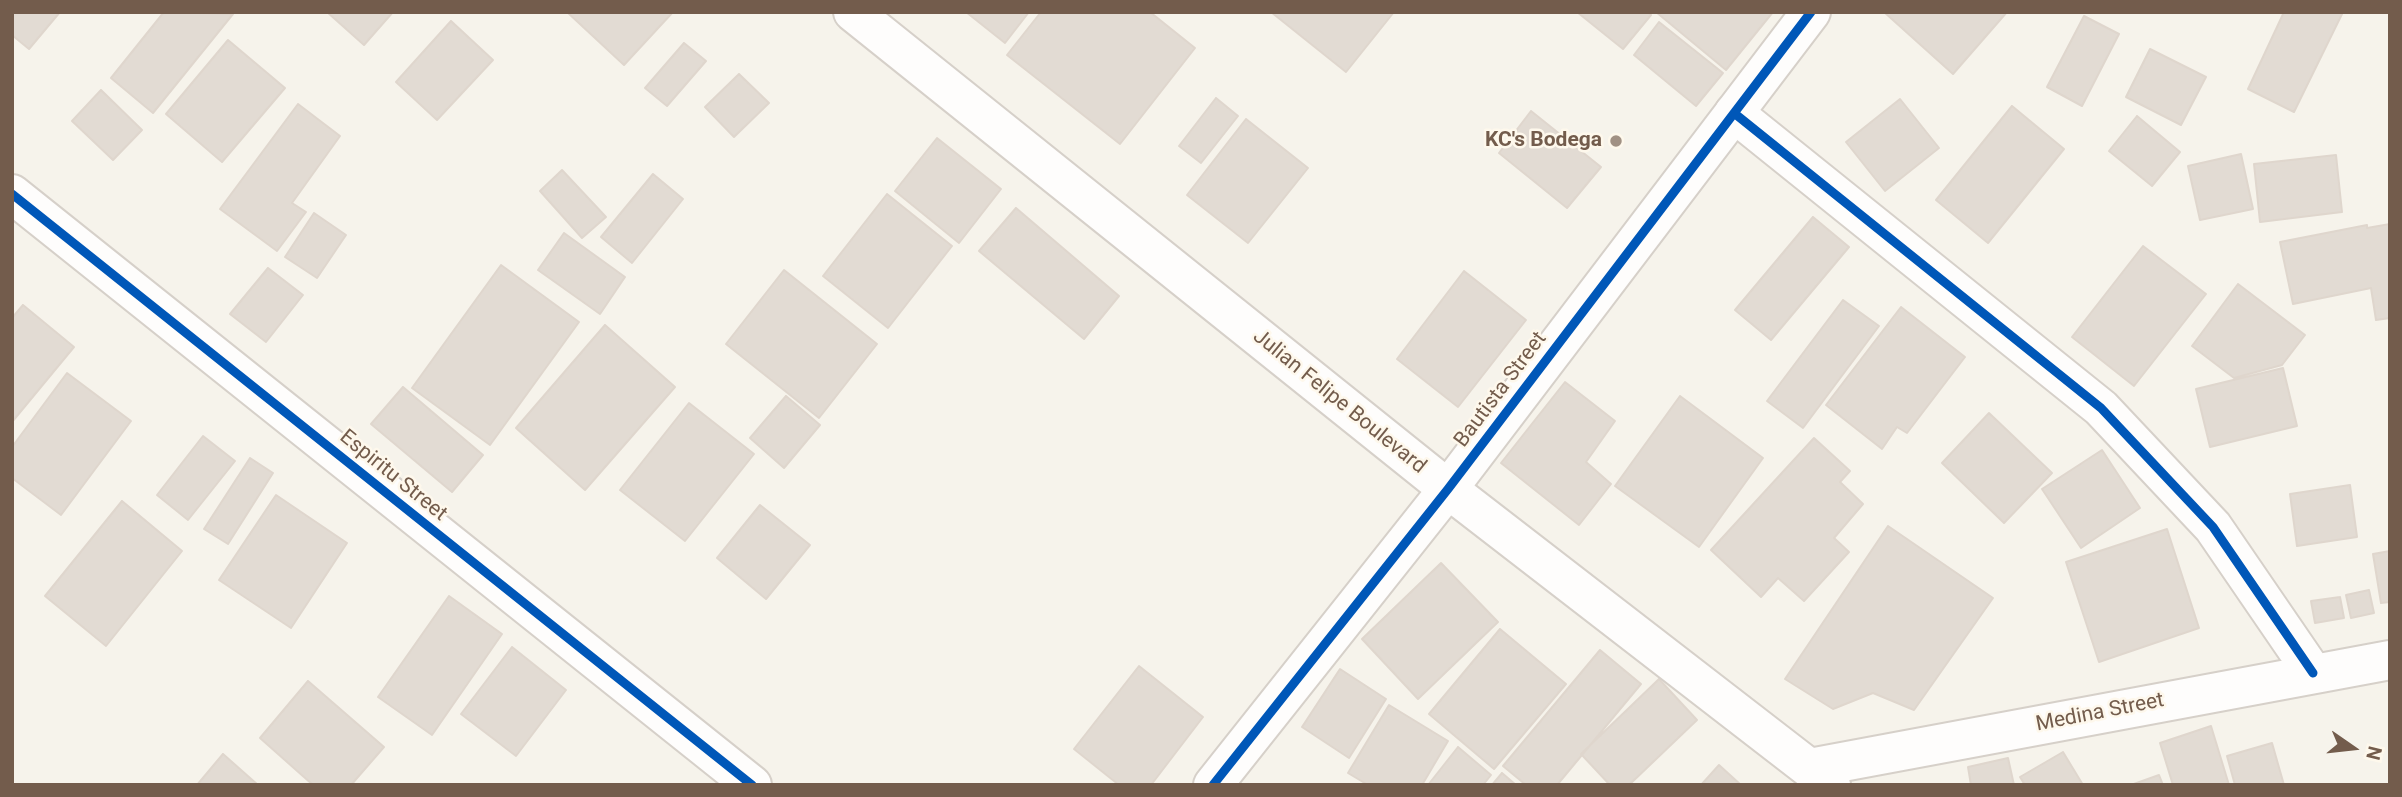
<!DOCTYPE html>
<style>
body{margin:0}
#map{position:relative;width:2402px;height:797px;overflow:hidden;background:#f6f3eb;font-family:Roboto,sans-serif}
canvas{display:block}
.frame{position:absolute;inset:0;border:14px solid #735c4c;pointer-events:none}
.north{position:absolute;left:2318px;top:713px;width:70px;height:70px;-webkit-text-stroke:5px #fef8ec;paint-order:stroke;rotate:104deg;font-size:19px;font-weight:700;line-height:28px;text-align:center;color:#735c4c}
.north::after{content:'';display:block;margin:auto;width:24px;height:32px;background:#735c4c;clip-path:polygon(50% 0,100% 100%,50% 72%,0 100%)}
</style>
<div id="map">
<canvas width="2402" height="797"></canvas>
<div class="frame"></div>
<div class="north">N</div>
</div>
<script>
const ctx = document.querySelector('canvas').getContext('2d');
ctx.lineJoin = 'round';
function fill(path, color) { ctx.fillStyle = color; ctx.fill(path, 'evenodd'); }
const poly = rows => new Path2D(rows.map(r => 'M' + r).join(''));
function trace(path, color, width, dash) { ctx.strokeStyle = color; ctx.lineWidth = width; ctx.lineCap = dash ? 'butt' : 'round'; ctx.setLineDash(dash || []); ctx.stroke(path); }
function drawText(font, color, halo, rows, align = 'center') {
  ctx.font = font + ' Roboto,sans-serif'; ctx.lineWidth = 5; ctx.setLineDash([]); ctx.textBaseline = 'middle'; ctx.strokeStyle = halo; ctx.fillStyle = color; for (const [text, x, y, turn = 0] of rows) {
    ctx.save(); ctx.translate(x, y); ctx.rotate((+turn || 0) * Math.PI / 180); ctx.textAlign = isNaN(turn) ? turn : align; if (halo) ctx.strokeText(text, 0, 0); ctx.fillText(text, 0, 0); ctx.restore();
  }
}
const building = poly([
 [12,12,60,12,29,49,12,35,12,12],
 [164,12,233,14,153,113,111,78,164,12],
 [327,12,393,12,364,45,327,12],
 [567,12,673,12,624,65,567,12],
 [966,12,1029,12,1005,43,966,12],
 [1041,12,1150,12,1195,48,1120,144,1007,55,1041,12],
 [1271,12,1394,12,1346,72,1271,12],
 [1577,12,1648,12,1651,15,1623,49,1577,12],
 [1656,12,1773,12,1726,70,1656,12],
 [1884,12,2007,12,1953,74,1884,12],
 [2284,12,2343,12,2294,112,2248,89,2284,12],
 [2084,16,2119,34,2082,106,2047,87,2084,16],
 [451,21,493,60,437,120,396,82,451,21],
 [1659,22,1723,73,1696,106,1634,55,1659,22],
 [228,40,285,88,222,162,166,114,228,40],
 [684,43,706,61,667,106,645,88,684,43],
 [2150,49,2206,77,2181,125,2126,97,2150,49],
 [739,74,769,103,734,137,705,107,739,74],
 [101,90,142,130,113,160,72,121,101,90],
 [1216,98,1238,116,1201,163,1179,146,1216,98],
 [1900,99,1939,148,1885,191,1846,142,1900,99],
 [298,104,340,136,292,203,306,212,277,251,220,209,298,104],
 [2012,106,2064,149,1988,243,1936,200,2012,106],
 [1531,111,1601,167,1567,208,1499,153,1531,111],
 [2137,116,2180,152,2152,186,2109,151,2137,116],
 [1246,119,1308,168,1248,243,1187,195,1246,119],
 [937,138,1001,189,959,243,895,191,937,138],
 [2241,154,2253,209,2200,220,2188,166,2241,154],
 [2336,155,2342,212,2260,222,2254,164,2336,155],
 [562,170,606,217,582,238,540,191,562,170],
 [653,174,683,199,632,263,601,237,653,174],
 [887,194,952,246,888,328,823,276,887,194],
 [1016,208,1119,296,1084,339,979,251,1016,208],
 [314,213,346,235,317,278,285,257,314,213],
 [1813,217,1849,247,1771,340,1735,310,1813,217],
 [2390,224,2390,318,2376,320,2371,288,2293,304,2280,242,2367,225,2367,228,2390,224],
 [564,233,625,277,600,314,538,270,564,233],
 [2143,246,2206,294,2134,386,2072,337,2143,246],
 [501,265,579,322,490,445,412,388,501,265],
 [268,268,303,295,266,342,230,314,268,268],
 [784,270,877,344,819,418,726,344,784,270],
 [1464,271,1526,320,1458,407,1397,359,1464,271],
 [2238,284,2305,335,2282,365,2234,378,2192,346,2238,284],
 [1843,300,1879,326,1803,428,1767,401,1843,300],
 [23,305,74,347,12,422,12,318,23,305],
 [1901,307,1965,357,1907,433,1897,427,1882,449,1826,405,1901,307],
 [605,325,675,387,585,490,516,428,605,325],
 [2283,368,2297,426,2210,447,2196,389,2283,368],
 [67,373,131,421,61,515,12,478,12,447,67,373],
 [1565,382,1615,421,1586,462,1611,484,1579,525,1501,463,1565,382],
 [403,387,483,455,452,492,371,424,403,387],
 [786,396,820,425,784,468,750,438,786,396],
 [1680,396,1763,458,1699,547,1615,486,1680,396],
 [689,403,754,454,685,541,620,490,689,403],
 [1989,413,2052,473,2004,523,1942,463,1989,413],
 [203,436,235,461,188,520,157,495,203,436],
 [1814,438,1850,471,1840,482,1863,504,1834,538,1849,552,1804,601,1778,578,1761,597,1711,550,1814,438],
 [2102,450,2140,508,2081,548,2042,489,2102,450],
 [250,458,273,473,228,544,204,529,250,458],
 [2350,485,2357,537,2297,546,2290,494,2350,485],
 [276,495,347,543,291,628,219,580,276,495],
 [122,501,182,551,106,646,45,596,122,501],
 [760,505,810,545,766,599,717,558,760,505],
 [1888,526,1993,598,1914,710,1873,693,1833,709,1785,679,1888,526],
 [2167,529,2199,628,2099,662,2066,562,2167,529],
 [2390,551,2390,602,2381,603,2373,554,2390,551],
 [1441,563,1498,622,1418,699,1362,639,1441,563],
 [2369,590,2374,613,2351,618,2346,595,2369,590],
 [449,596,502,634,432,735,378,697,449,596],
 [2340,597,2344,618,2315,623,2311,601,2340,597],
 [1500,629,1566,684,1494,769,1429,714,1500,629],
 [512,647,566,690,516,756,461,714,512,647],
 [1600,650,1641,684,1557,785,1526,785,1503,766,1600,650],
 [1139,666,1203,717,1151,785,1119,785,1074,749,1139,666],
 [1340,669,1386,699,1349,758,1302,727,1340,669],
 [1659,679,1697,720,1629,785,1610,785,1581,754,1659,679],
 [308,681,384,747,351,785,313,785,260,738,308,681],
 [1389,705,1448,741,1422,785,1368,785,1348,773,1389,705],
 [2211,726,2229,785,2173,785,2160,743,2211,726],
 [2272,743,2284,785,2235,785,2227,756,2272,743],
 [1458,747,1491,775,1483,785,1428,785,1458,747],
 [2063,752,2083,785,2025,785,2020,777,2063,752],
 [223,754,258,785,197,785,223,754],
 [2008,758,2014,785,1971,785,1968,767,2008,758],
 [1719,765,1741,785,1701,785,1719,765],
 [1502,773,1516,785,1492,785,1502,773],
 [2159,775,2163,785,2131,785,2159,775]
]);
fill(building, '#e2dbd3');
trace(building, '#dfd6cd', 2);
const minor = poly([
 [1734,113,2101,408,2213,527,2313,673],
 [12,194,752,785],
 [1810,768,2390,660]
]);
const tertiary = poly([
 [1213,785,1448,489,1811,12]
]);
const secondary = poly([
 [853,12,1448,489,1831,785]
]);
trace(minor, '#d6d0c9', 42);
trace(tertiary, '#d6d0c9', 42);
trace(secondary, '#d6d0c9', 42);
trace(minor, '#fefdfc', 38);
trace(tertiary, '#fefdfc', 38);
trace(secondary, '#fefdfc', 38);
trace(poly([
 [1734,113,2101,408,2213,527,2313,673],
 [12,194,752,785],
 [1213,785,1448,489,1811,12]
]), '#0057b8', 9);
for (const [x, y, r, color] of [
 [1616,141,7,"#a19184"]
]) { const dot = new Path2D(); dot.arc(x, y, r, 0, 2 * Math.PI); ctx.fillStyle = color; ctx.fill(dot); trace(dot, '#fef8ec', 2.5); }
drawText('bold 21px', '#735c4c', '#fef8ec', [
 ["KC's Bodega",1602,141]
], 'right');
drawText('21px', '#735c4c', '#fef8ec', [
 ["Bautista Street",1501,390,-53],
 ["Julian Felipe Boulevard",1339,402,39],
 ["Espiritu Street",393,476,39],
 ["Medina Street",2100,713,-11]
]);
</script>
